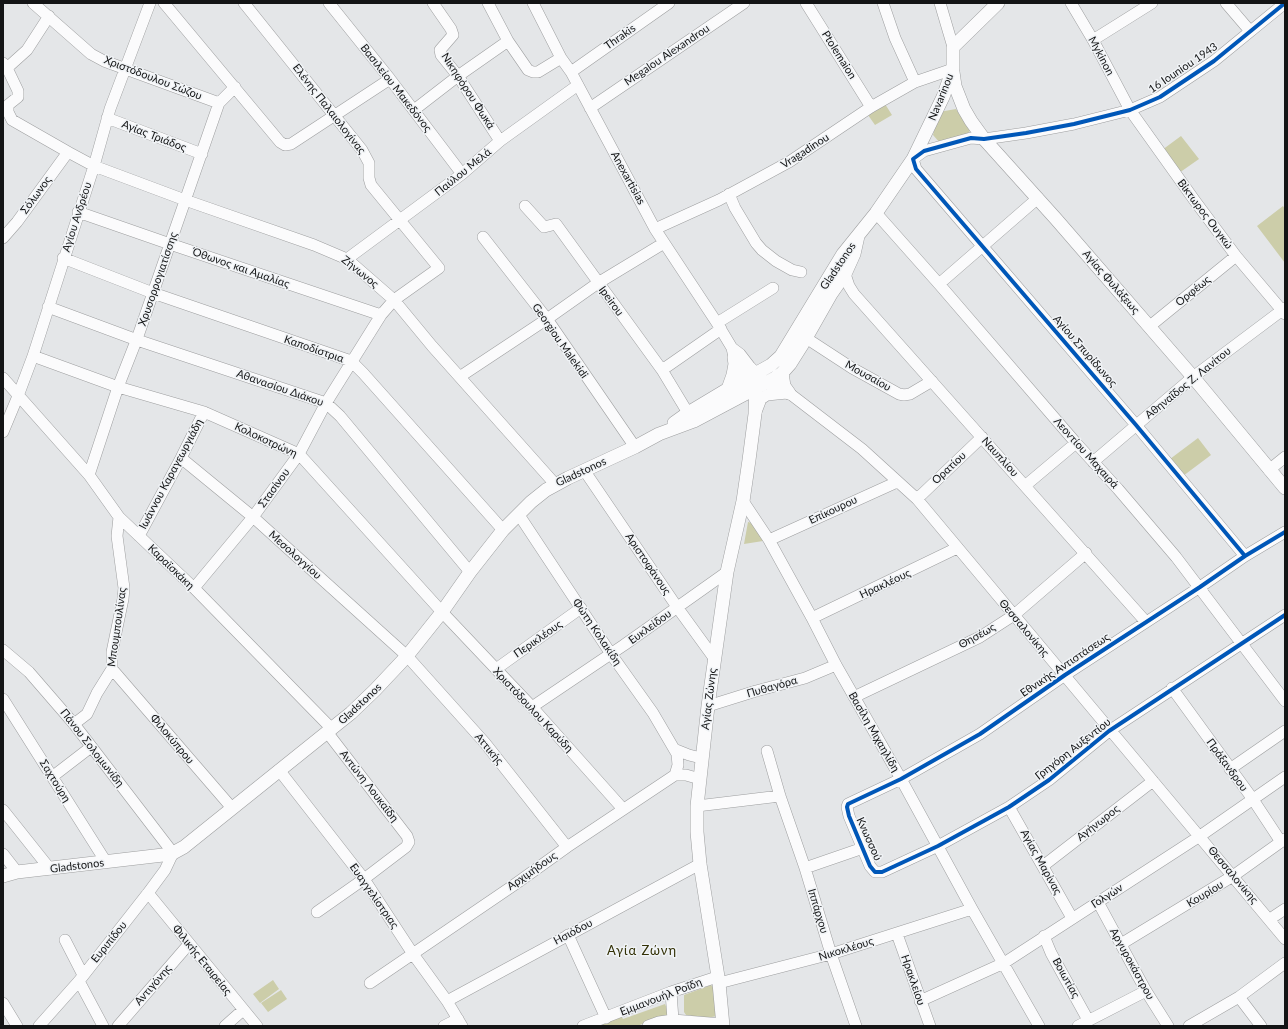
<!DOCTYPE html>
<meta charset="utf-8">
<style>
body{margin:0}
#map{position:relative;width:1288px;height:1029px;overflow:hidden;background:#e4e6e8;font-family:Lato,sans-serif}
canvas{display:block}
.frame{position:absolute;inset:0;border:4px solid #131415;pointer-events:none}
</style>
<div id="map">
<canvas width="1288" height="1029"></canvas>
<div class="frame"></div>
</div>
<script>
const ctx = document.querySelector('canvas').getContext('2d');
ctx.lineJoin = 'round';
function fill(path, color) { ctx.fillStyle = color; ctx.fill(path, 'evenodd'); }
const poly = rows => new Path2D(rows.map(r => 'M' + r).join(''));
function trace(path, color, width, dash) { ctx.strokeStyle = color; ctx.lineWidth = width; ctx.lineCap = dash ? 'butt' : 'round'; ctx.setLineDash(dash || []); ctx.stroke(path); }
function drawText(font, color, halo, rows, align = 'center') {
  ctx.font = font + ' Lato,sans-serif'; ctx.lineWidth = 3; ctx.setLineDash([]); ctx.textBaseline = 'middle'; ctx.strokeStyle = halo; ctx.fillStyle = color; for (const [text, x, y, turn = 0] of rows) {
    ctx.save(); ctx.translate(x, y); ctx.rotate((+turn || 0) * Math.PI / 180); ctx.textAlign = isNaN(turn) ? turn : align; if (halo) ctx.strokeText(text, 0, 0); ctx.fillText(text, 0, 0); ctx.restore();
  }
}
fill(poly([
 [885,104,892,115,875,125,868,115],
 [956,109,970,131,965,136,940,143,933,135,939,112],
 [1181,136,1199,159,1179,173,1162,150],
 [1283,206,1285,209,1285,263,1257,226],
 [1198,438,1211,455,1183,476,1170,459],
 [748,522,752,523,763,541,744,544],
 [273,980,279,989,260,1003,253,994],
 [711,985,713,987,718,1016,705,1018,686,1015,684,1012,684,995],
 [281,990,287,999,268,1012,261,1003],
 [665,1004,669,1014,637,1026,594,1026,621,1016,623,1019]
]), '#cccda9');
const minor = poly([
 [33,3,91,54,104,61,219,103],
 [164,3,280,142,285,145,291,144,390,79],
 [329,3,390,79,462,174],
 [433,3,451,29,453,35,440,50,441,55,458,76,500,141],
 [488,3,508,41,528,70,533,72,538,72,561,58],
 [533,3,561,58,571,72,655,229,717,323,732,348,734,357,752,385],
 [806,3,871,107],
 [883,3,895,38,915,82],
 [940,3,953,47],
 [1071,3,1093,40,1130,110,1195,201,1236,256,1285,314],
 [1226,3,1250,31],
 [1093,40,1152,3],
 [3,63,7,68,18,91,18,97,8,105,8,112,12,120,68,152,94,166,185,200,314,245,347,259,394,300,432,346,555,484],
 [7,68,27,50,49,16],
 [571,72,669,3],
 [590,108,744,3],
 [414,110,458,76,508,41],
 [107,118,202,154],
 [729,194,735,208,756,243,762,250,776,261,792,270,801,272],
 [525,206,544,227,556,224,662,370,688,413],
 [78,212,170,244,381,315],
 [876,213,939,284,1076,443,1118,489,1176,557,1285,701],
 [655,229,719,200,789,162,871,107,915,82,953,69],
 [483,237,547,319,635,447],
 [3,238,17,222,68,152],
 [63,258,153,293,351,361,363,373,503,530],
 [347,259,462,174,500,141,578,85],
 [845,274,849,286,854,294,1146,622],
 [939,284,1038,198],
 [48,307,137,340,326,403,340,416,470,572],
 [717,323,773,288],
 [1150,326,1236,256],
 [806,338,852,368,899,394,904,395,910,394,932,381],
 [732,348,740,354,750,367,766,383,789,393,862,449,917,499,1285,939],
 [33,356,118,387,204,412,299,454,442,612,532,707,623,809],
 [662,370,721,329],
 [461,376,547,319,598,283,664,243],
 [3,378,89,475,119,517,194,588,332,729],
 [756,412,761,399,767,395,787,393],
 [3,432,18,396,33,356,94,166,110,109,150,3],
 [181,458,253,517,407,656,485,743,567,847],
 [1093,462,1193,377,1285,308],
 [584,470,677,607,714,658],
 [1269,470,1285,457],
 [89,475,118,387,138,336,219,103,235,87],
 [1026,485,1076,443],
 [917,499,982,437],
 [743,501,769,540,812,618,836,665,901,779,972,909,1039,1026],
 [519,515,611,654,653,713,677,754,678,765,675,775],
 [1285,532,1245,556,1200,587,1065,675,980,734,901,779,848,804,847,807,849,816,870,866,875,872,882,872,938,846,1009,807,1049,780,1109,731,1285,615],
 [139,536,181,458,204,412],
 [769,540,897,482],
 [1245,556,1136,425,916,169,913,159,924,151,971,138,984,139,1026,133,1074,124,1130,110,1160,97,1214,61,1285,3],
 [194,588,253,517,299,454,326,403,381,315,394,300,439,268,371,185,369,178,369,163,362,150,244,3],
 [812,618,957,548],
 [3,650,29,672,74,724,173,853,165,870,148,893,79,981,39,1026],
 [112,669,232,808],
 [496,669,581,608],
 [1172,688,1252,798,1281,842],
 [854,697,980,637,1014,615,1086,553],
 [3,699,106,862],
 [708,706,756,691,805,678,836,665],
 [532,707,624,645,727,572],
 [74,724,87,714,97,693,112,669,112,652,123,599,124,588,117,536,119,517],
 [674,749,689,755,701,758],
 [767,751,780,796,805,868,831,954,856,1026],
 [1230,769,1285,731],
 [279,770,364,879,413,954,447,1001,462,1026],
 [52,777,91,747],
 [697,806,780,796],
 [1009,807,1072,918],
 [3,810,50,869],
 [3,854,17,872],
 [1043,866,1153,781],
 [805,868,863,848],
 [148,893,257,1026],
 [1098,902,1146,991,1168,1026],
 [317,912,364,879,406,847,409,842,407,836,327,732],
 [1270,919,1285,909],
 [897,934,930,1026],
 [568,935,606,1018],
 [1044,936,1051,953,1088,1020],
 [65,940,83,975],
 [1121,944,1233,876,1285,839],
 [79,981,103,1026],
 [370,983,514,885,567,847,675,775,686,775,700,779],
 [719,983,831,954,972,909],
 [671,992,673,1020],
 [1239,997,1261,1026],
 [447,1001,700,864],
 [920,1001,1004,963,1200,836,1285,777],
 [3,1003,17,1026],
 [118,1026,189,944],
 [225,1026,243,1010],
 [444,1026,458,1019],
 [583,1026,671,992,717,977],
 [648,1026,659,1022,673,1020,722,1024],
 [1078,1026,1146,991],
 [1189,1026,1239,997,1285,963]
]);
const major = poly([
 [953,72,955,86,964,109,971,121,984,139,1056,219,1193,377,1285,488],
 [782,373,784,386,789,393],
 [728,389,733,375,735,364,734,357],
 [674,423,688,413,728,389,771,365,781,356,843,254,876,213,913,159,943,97,953,69,953,47,998,3],
 [3,876,17,872,163,855,173,853,184,847,351,713,375,690,407,656,442,612,470,572,503,530,531,502,546,490,568,478,635,447,659,434,694,421,775,378,782,373,790,364,802,345,831,294,845,274,854,254,858,236],
 [723,1026,719,983,700,864,697,832,697,806,708,706,727,572,743,501,749,460,755,414,756,373]
]);
trace(minor, '#9d9e9f', 12);
trace(major, '#9d9e9f', 14);
trace(minor, '#fbfbfc', 11);
trace(major, '#fbfbfc', 13);
trace(poly([
 [1285,532,1245,556,1200,587,1065,675,980,734,901,779,848,804,847,807,849,816,870,866,875,872,882,872,938,846,1009,807,1049,780,1109,731,1285,615],
 [1245,556,1136,425,916,169,913,159,924,151,971,138,984,139,1026,133,1074,124,1130,110,1160,97,1214,61,1285,3]
]), '#0057b8', 4);
drawText('11px', '#131415', '#f0f3f6', [
 ["Thrakis",620,37,-35],
 ["Megalou Alexandrou",667,55,-34],
 ["Ptolemaion",839,55,58],
 ["Mykinon",1101,56,62],
 ["16 Iouniou 1943",1183,68,-34],
 ["Χριστόδουλου Σώζου",153,78,21],
 ["Βασιλείου Μακεδόνος",396,88,52],
 ["Νικηφόρου Φωκά",468,91,57],
 ["Navarinou",941,97,-68],
 ["Ελένης Παλαιολογίνας",329,109,52],
 ["Αγίας Τριάδος",154,136,21],
 ["Vragadinou",805,151,-33],
 ["Παύλου Μελά",463,172,-39],
 ["Anexartisias",628,178,61],
 ["Σόλωνος",36,195,-54],
 ["Βίκτωρος Ουγκώ",1205,214,53],
 ["Αγίου Ανδρέου",77,217,-72],
 ["Gladstonos",838,266,-56],
 ["Όθωνος και Αμαλίας",241,268,19],
 ["Ζήνωνος",360,272,39],
 ["Χρυσορρογιατίσσης",158,279,-71],
 ["Αγίας Φυλάξεως",1111,282,49],
 ["Ορφέως",1193,291,-39],
 ["Ipeirou",611,301,54],
 ["Georgiou Malekidi",560,341,55],
 ["Καποδίστρια",314,349,19],
 ["Αγίου Σπυρίδωνος",1085,351,49],
 ["Μουσαίου",868,376,29],
 ["Αθηναΐδος Ζ. Λανίτου",1188,383,-39],
 ["Αθανασίου Διάκου",280,388,19],
 ["Κολοκοτρώνη",266,440,25],
 ["Λεοντίου Μαχαιρά",1086,453,48],
 ["Ναυπλίου",1000,457,48],
 ["Ορατίου",949,468,-43],
 ["Gladstonos",581,472,-25],
 ["Ιωάννου Καραγεωργιάδη",171,474,-62],
 ["Στασίνου",274,488,-54],
 ["Επίκουρου",833,510,-25],
 ["Μεσολογγίου",295,555,42],
 ["Αριστοφάνους",648,564,56],
 ["Καραϊσκάκη",171,567,44],
 ["Ηρακλέους",885,584,-25],
 ["Μπουμπουλίνας",117,627,-82],
 ["Ευκλείδου",650,627,-36],
 ["Θεσσαλονίκης",1024,628,50],
 ["Φώτη Κολακίδη",597,632,56],
 ["Θησέως",977,636,-29],
 ["Περικλέους",538,639,-35],
 ["Εθνικής Αντιστάσεως",1065,665,-34],
 ["Πυθαγόρα",772,687,-16],
 ["Αγίας Ζώνης",709,699,-83],
 ["Gladstonos",360,704,-43],
 ["Χριστόδουλου Καρύδη",533,710,47],
 ["Βασίλη Μιχαηλίδη",874,732,60],
 ["Φιλοκύπρου",172,739,50],
 ["Πάνου Σολομωνίδη",92,748,52],
 ["Αττικής",489,749,50],
 ["Γρηγόρη Αυξεντίου",1073,749,-38],
 ["Πράξανδρου",1227,765,54],
 ["Σαχτούρη",55,781,58],
 ["Αντώνη Λουκαΐδη",369,786,52],
 ["Αγήνωρος",1098,823,-38],
 ["Κνωσσού",869,839,66],
 ["Αγίας Μαρίνας",1041,862,61],
 ["Gladstonos",77,866,-7],
 ["Αρχιμήδους",532,871,-35],
 ["Θεσσαλονίκης",1233,875,50],
 ["Κουρίου",1205,894,-31],
 ["Ευαγγελίστριας",374,896,55],
 ["Γολγών",1107,896,-33],
 ["Ιππάρχου",818,911,73],
 ["Ησιόδου",573,932,-28],
 ["Ευριπίδου",109,942,-51],
 ["Νικοκλέους",846,949,-17],
 ["Φιλικής Εταιρείας",202,960,51],
 ["Αργυροκάστρου",1132,964,61],
 ["Βοιωτίας",1066,978,61],
 ["Ηρακλείου",913,980,71],
 ["Αντιγόνης",153,985,-49],
 ["Εμμανουήλ Ροΐδη",661,997,-21]
]);
ctx.letterSpacing = '1px';
drawText('13px', '#323005', '#f0f3f6', [
 ["Αγία Ζώνη",642,951]
]);
ctx.letterSpacing = '0px';
</script>
